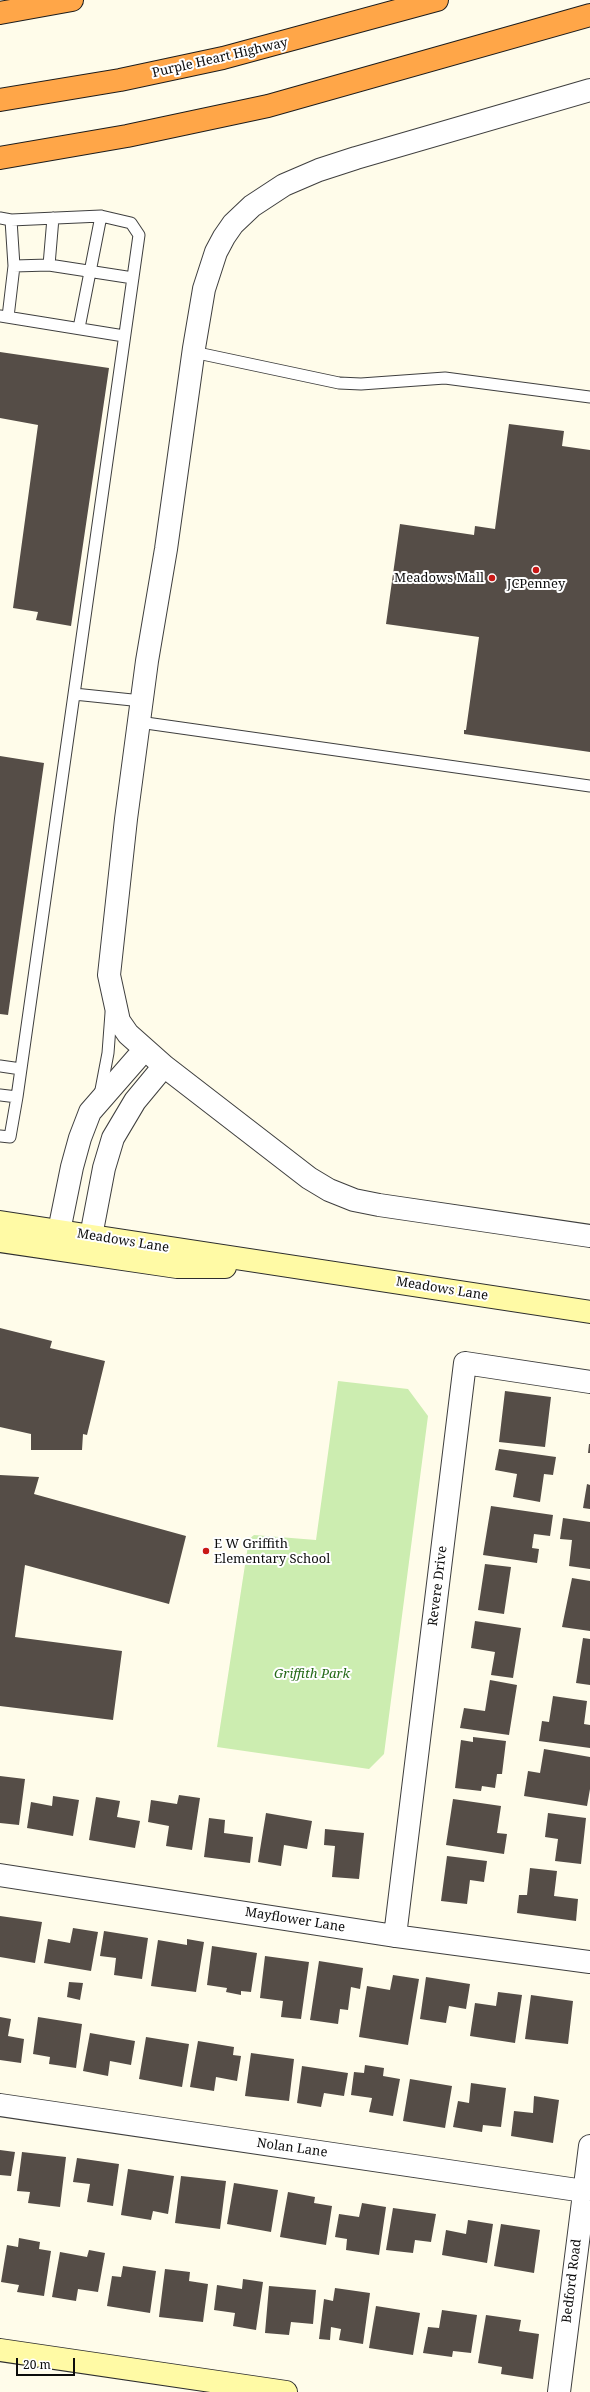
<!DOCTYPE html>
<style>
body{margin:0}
#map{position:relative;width:590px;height:2392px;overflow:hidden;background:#fffcea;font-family:"Noto Serif",serif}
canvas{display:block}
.scale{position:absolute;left:16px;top:2358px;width:59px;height:18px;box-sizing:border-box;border:2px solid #0c0c0c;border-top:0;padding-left:5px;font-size:12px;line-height:14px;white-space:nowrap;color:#0c0c0c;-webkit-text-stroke:3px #fff;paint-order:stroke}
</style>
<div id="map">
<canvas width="590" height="2392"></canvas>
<div class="scale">20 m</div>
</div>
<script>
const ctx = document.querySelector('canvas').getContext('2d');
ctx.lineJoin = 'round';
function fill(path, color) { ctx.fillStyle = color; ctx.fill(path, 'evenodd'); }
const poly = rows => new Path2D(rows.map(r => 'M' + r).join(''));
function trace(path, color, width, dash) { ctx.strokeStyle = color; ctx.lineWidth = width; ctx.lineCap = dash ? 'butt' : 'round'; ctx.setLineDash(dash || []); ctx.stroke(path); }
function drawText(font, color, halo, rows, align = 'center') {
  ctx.font = font + ' "Noto Serif",serif'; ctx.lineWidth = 4; ctx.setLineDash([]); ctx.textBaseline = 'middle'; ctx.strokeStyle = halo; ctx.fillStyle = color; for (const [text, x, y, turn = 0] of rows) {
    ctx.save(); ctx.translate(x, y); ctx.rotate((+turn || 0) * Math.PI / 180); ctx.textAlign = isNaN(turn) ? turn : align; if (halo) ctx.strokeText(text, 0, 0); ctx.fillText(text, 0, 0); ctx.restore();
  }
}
fill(poly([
 [338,1381,408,1389,428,1416,384,1754,369,1769,217,1747,249,1539,254,1535,316,1540]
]), '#ccedb0');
fill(poly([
 [0,352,109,368,71,626,36,620,38,612,13,608,38,425,0,418],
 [509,424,564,431,562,446,590,450,590,752,464,734,464,730,466,730,479,637,386,624,400,524,474,535,475,526,495,529],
 [0,756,44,763,8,1015,0,1014],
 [0,1328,52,1341,50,1348,105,1361,87,1435,83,1434,82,1450,31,1450,31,1434,0,1427],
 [505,1391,551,1397,545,1447,499,1442],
 [589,1444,590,1444,590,1453,588,1453],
 [499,1449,556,1457,553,1475,544,1474,540,1502,513,1497,517,1474,495,1470],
 [0,1475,39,1477,34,1494,186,1536,169,1604,25,1565,15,1637,122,1651,113,1720,0,1706],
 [587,1484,590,1485,590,1509,583,1508],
 [491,1506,553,1515,550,1536,534,1534,532,1548,539,1549,537,1563,483,1555],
 [563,1518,590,1522,590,1569,569,1566,572,1540,560,1539],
 [485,1564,511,1567,504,1614,478,1610],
 [572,1578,590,1581,590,1631,562,1627],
 [475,1621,521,1628,513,1678,491,1675,495,1652,471,1648],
 [583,1638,590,1639,590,1685,576,1683],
 [490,1680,517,1685,509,1735,460,1728,464,1708,485,1711],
 [553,1696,587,1701,584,1724,590,1725,590,1748,539,1741,542,1721,549,1722],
 [473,1737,506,1741,502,1774,497,1774,495,1788,482,1786,481,1791,455,1788,461,1740,473,1742],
 [544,1749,590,1757,590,1789,587,1806,524,1796,528,1771,540,1773],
 [0,1776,25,1779,19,1825,0,1823],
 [179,1795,200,1798,192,1850,166,1846,169,1826,148,1822,151,1800,177,1804],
 [53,1796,79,1800,73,1836,27,1828,31,1802,52,1806],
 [96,1797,120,1801,117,1817,140,1821,135,1848,89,1840],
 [453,1799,501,1806,497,1833,507,1834,504,1854,446,1845],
 [266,1813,312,1821,307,1849,284,1845,281,1866,258,1862],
 [548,1813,586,1818,581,1864,555,1861,558,1839,545,1837],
 [209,1818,225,1820,224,1833,253,1837,250,1863,204,1857],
 [325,1829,364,1833,359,1879,332,1877,335,1846,324,1845],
 [447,1856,487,1861,484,1882,470,1880,467,1904,441,1901],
 [530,1868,557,1871,554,1896,578,1899,576,1921,517,1913,519,1895,527,1895],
 [0,1916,42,1922,35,1963,0,1957],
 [73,1928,98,1932,91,1971,44,1963,48,1939,70,1943],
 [104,1931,148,1938,142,1979,114,1975,116,1958,100,1956],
 [187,1939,204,1942,196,1992,151,1986,158,1940,187,1945],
 [212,1946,257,1953,251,1992,241,1991,241,1995,226,1992,227,1988,207,1985],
 [265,1956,309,1962,301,2019,281,2017,283,2001,260,1998],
 [319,1961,363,1968,360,1989,351,1987,348,2010,340,2009,338,2024,310,2020],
 [393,1975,419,1979,408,2045,359,2037,367,1986,390,1990],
 [426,1977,470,1984,466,2009,449,2006,446,2023,420,2019],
 [69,1982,83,1983,80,2000,67,1997],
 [498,1992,522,1995,515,2043,470,2036,475,2003,496,2006],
 [531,1995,573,2001,568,2044,525,2039],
 [0,2017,11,2019,8,2036,24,2039,21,2063,0,2060],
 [38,2017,82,2024,76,2068,49,2064,50,2057,33,2054],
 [90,2033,135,2041,131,2065,110,2061,108,2076,83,2071],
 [146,2037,189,2044,182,2087,139,2079],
 [198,2041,234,2047,233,2055,241,2056,237,2081,216,2077,214,2091,190,2087],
 [251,2053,294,2059,289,2101,245,2096],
 [365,2065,384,2068,383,2076,400,2079,393,2116,369,2112,372,2098,351,2095,354,2072,364,2073],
 [302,2066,348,2073,344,2096,324,2093,321,2107,297,2103],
 [410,2079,452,2086,445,2128,403,2121],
 [471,2083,506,2088,501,2127,483,2125,482,2132,453,2127,458,2101,469,2103],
 [534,2096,559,2100,553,2143,511,2136,514,2111,533,2113],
 [0,2150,15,2152,11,2176,0,2175],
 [22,2152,66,2157,60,2207,28,2203,30,2192,17,2191],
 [77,2158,119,2164,113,2206,87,2202,90,2184,73,2182],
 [128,2169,174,2176,168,2214,153,2211,151,2220,121,2215],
 [181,2176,226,2181,220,2229,175,2223],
 [234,2183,278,2190,271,2232,227,2224],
 [288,2192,315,2197,314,2203,332,2206,326,2245,280,2237],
 [362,2203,386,2207,379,2255,346,2250,347,2239,335,2237,339,2214,359,2217],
 [393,2208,436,2214,431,2242,415,2240,413,2253,386,2250],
 [468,2220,493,2224,487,2263,442,2255,446,2230,466,2234],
 [501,2224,540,2230,534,2273,494,2266],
 [19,2238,40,2242,39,2249,51,2251,44,2296,17,2292,19,2285,1,2282,7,2245,18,2247],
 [89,2250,105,2253,98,2292,78,2289,76,2301,52,2297,60,2252,87,2257],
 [123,2266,156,2271,150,2313,107,2306,112,2276,121,2277],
 [165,2269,190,2272,189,2281,208,2284,203,2322,159,2317],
 [243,2279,263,2282,256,2330,233,2326,235,2313,214,2310,217,2285,242,2289],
 [269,2286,316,2290,313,2324,291,2322,289,2335,265,2333],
 [335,2288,370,2293,363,2344,339,2340,341,2329,331,2327,330,2340,319,2339,324,2299,333,2301],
 [376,2306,420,2313,413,2355,369,2348],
 [442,2310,477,2315,471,2353,453,2351,452,2357,423,2353,428,2327,439,2328],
 [486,2315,521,2320,519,2331,539,2334,533,2379,501,2374,502,2367,478,2363]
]), '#554d47');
const lane = poly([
 [0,218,11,220,101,216,131,223,139,235,17,1097],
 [49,265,53,218],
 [14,266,49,265,133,278],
 [0,316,124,336],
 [8,317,14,266,11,220],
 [79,328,101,216],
 [193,352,339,383,361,384,445,378,590,397],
 [74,694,142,701],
 [139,722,590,786],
 [0,1066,21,1069],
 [0,1095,17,1097,10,1137,0,1136],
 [100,1095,108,1053,111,1013]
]);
const street = poly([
 [590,90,356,158,319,170,284,185,252,206,233,224,224,237,216,252,204,289,194,348,166,549,147,661,126,819,109,975,119,1021,128,1034,164,1066,309,1178,329,1190,354,1200,379,1205,590,1236],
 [59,1231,72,1167,80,1138,90,1112,145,1049],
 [91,1236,104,1168,113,1138,135,1101,164,1066],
 [0,1875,395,1936,590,1962],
 [395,1936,465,1363,590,1382],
 [0,2105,584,2191],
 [559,2392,590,2146]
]);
const secondary = poly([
 [0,1222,590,1312],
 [0,1241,177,1267,225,1267],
 [0,2350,286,2392]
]);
const highway = poly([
 [0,13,72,0],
 [0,100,120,80,223,58,437,0],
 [0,158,127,136,268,106,590,15]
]);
trace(lane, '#3f3f3f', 13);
trace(street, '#3f3f3f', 24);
trace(secondary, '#2e2e2e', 24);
trace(highway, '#1d1d1d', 24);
trace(lane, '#fff', 11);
trace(street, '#fff', 22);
trace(secondary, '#fffaa5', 22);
trace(highway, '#ffa648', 22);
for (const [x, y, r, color] of [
 [536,570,4,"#c91816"],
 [492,578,4,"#c91816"],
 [206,1551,4,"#c91816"]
]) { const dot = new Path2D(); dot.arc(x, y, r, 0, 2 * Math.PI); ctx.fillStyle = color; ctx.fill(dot); trace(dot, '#fff', 1.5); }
drawText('13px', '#0c0c0c', '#fff', [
 ["Purple Heart Highway",220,58,-13],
 ["Meadows Lane",123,1241,9],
 ["Meadows Lane",442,1289,9],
 ["Revere Drive",438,1586,-83],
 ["Mayflower Lane",295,1920,9],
 ["Nolan Lane",292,2148,8],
 ["Bedford Road",572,2281,-83]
]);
drawText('13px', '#0c0c0c', '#fff', [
 ["Meadows Mall",484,578],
 ["JCPenney",536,584,"center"],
 ["E W Griffith",214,1544,"left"],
 ["Elementary School",214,1559,"left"]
], 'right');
drawText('italic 13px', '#236916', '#fff', [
 ["Griffith Park",312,1674]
]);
</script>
